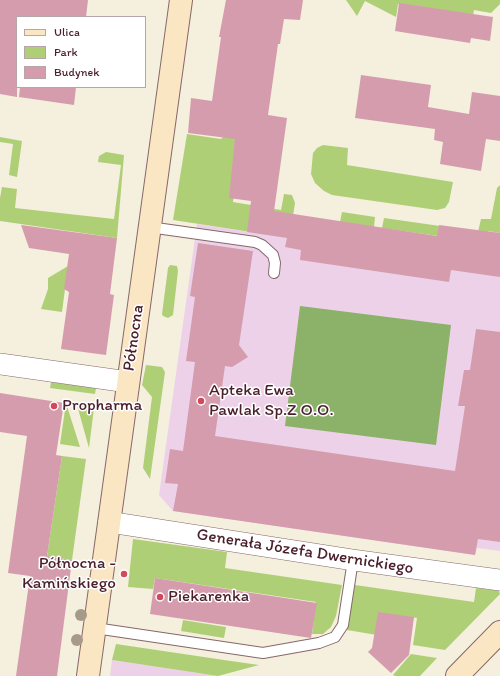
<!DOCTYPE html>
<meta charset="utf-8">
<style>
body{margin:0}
#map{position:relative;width:500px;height:676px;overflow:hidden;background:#f5efde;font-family:Itim,sans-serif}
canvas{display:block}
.legend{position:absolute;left:16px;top:16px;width:130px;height:72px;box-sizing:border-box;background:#fff;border:1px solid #b7a5aa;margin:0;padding:5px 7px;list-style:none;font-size:12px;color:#4a1f2b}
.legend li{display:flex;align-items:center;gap:8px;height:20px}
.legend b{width:20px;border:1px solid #b7a5aa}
</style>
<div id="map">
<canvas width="500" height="676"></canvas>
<ul class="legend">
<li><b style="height:5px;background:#fbe6c4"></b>Ulica</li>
<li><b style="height:11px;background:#afcf77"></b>Park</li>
<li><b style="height:11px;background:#d59cad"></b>Budynek</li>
</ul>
</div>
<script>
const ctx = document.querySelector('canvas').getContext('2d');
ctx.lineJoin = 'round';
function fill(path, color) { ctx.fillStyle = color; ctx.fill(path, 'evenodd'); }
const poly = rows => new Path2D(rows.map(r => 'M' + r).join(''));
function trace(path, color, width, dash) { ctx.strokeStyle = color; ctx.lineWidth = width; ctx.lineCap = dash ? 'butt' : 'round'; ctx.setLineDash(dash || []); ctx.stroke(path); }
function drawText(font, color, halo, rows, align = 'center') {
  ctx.font = font + ' Itim,sans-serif'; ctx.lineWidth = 3; ctx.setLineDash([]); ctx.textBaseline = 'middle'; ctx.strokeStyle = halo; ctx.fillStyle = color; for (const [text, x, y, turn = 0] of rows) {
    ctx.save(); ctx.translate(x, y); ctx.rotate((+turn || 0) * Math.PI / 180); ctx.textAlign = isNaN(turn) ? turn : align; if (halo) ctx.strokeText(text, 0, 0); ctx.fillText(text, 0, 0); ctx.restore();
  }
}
fill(poly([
 [197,224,277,236,487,237,488,231,500,233,500,551,477,548,475,555,173,511,159,495],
 [112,660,218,676,110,676]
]), '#edd1e9');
fill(poly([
 [346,0,500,0,500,4,491,13,474,10,473,16,398,4,396,17,365,1,357,16],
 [247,110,233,202,281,210,284,194,292,195,295,203,293,216,277,236,173,220,187,134,221,139],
 [0,137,22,141,17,177,9,175,13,144,0,142],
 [323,145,348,148,347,165,453,182,449,202,445,208,437,210,332,195,324,191,315,183,311,174,313,153,317,148],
 [106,152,124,155,117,238,0,221,0,198,2,187,17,189,15,208,114,219,121,165,98,162,99,156],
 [500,185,500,233,488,231,487,237,477,236,481,219,491,219,497,188],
 [342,212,375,217,374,227,340,222],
 [384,218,440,226,438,236,382,228],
 [170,265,177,266,178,271,173,315,168,318,163,316,162,314,168,268],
 [68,266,62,312,41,309,48,289,48,278],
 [146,365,162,367,165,372,150,479,143,468,152,397,142,385],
 [51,382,96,388,95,394,50,388],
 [66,403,80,447,60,444],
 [77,405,94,408,89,448],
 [62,456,86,459,72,560,47,556],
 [133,539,227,552,225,568,342,585,336,616,331,627,323,634,312,634,316,602,155,578,153,589,128,587],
 [355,585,474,602,476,588,499,591,500,594,445,650,413,645,417,618,381,613,377,635,347,630],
 [183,620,226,627,224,638,181,631],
 [116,644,224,660,259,665,218,676,112,660],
 [411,654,437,658,420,676,395,676,393,675]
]), '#afcf77');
fill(poly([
 [300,306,451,325,436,445,285,426]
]), '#8bb268');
fill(poly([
 [0,0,88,0,86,17,17,17,17,97,0,94],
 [226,0,303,0,300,20,284,19,280,44,278,44,268,115,287,118,274,211,437,236,439,225,500,233,500,277,451,270,449,282,300,260,301,250,285,247,287,238,247,232,251,201,229,198,235,139,188,133,191,98,212,101,221,37,219,37],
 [399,3,493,17,490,41,471,38,470,43,395,31],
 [361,75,431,85,428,107,469,114,472,92,500,96,500,141,486,139,481,171,440,164,443,142,434,140,435,129,355,118],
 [20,87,76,87,74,105,19,97],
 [21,225,117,238,110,294,114,295,106,355,61,349,69,292,64,289,69,254,29,248],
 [198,243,253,251,239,345,248,357,232,367,225,366,215,436,455,471,465,406,458,406,464,370,470,370,476,329,500,332,500,542,478,539,475,555,173,511,178,484,165,483,170,449,183,451,195,362,186,361,195,297,190,296],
 [0,393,64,403,56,455,62,456,47,556,72,560,57,676,16,676,30,576,8,573,27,436,0,432],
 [155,578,317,603,311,638,150,614],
 [378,612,414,617,409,655,391,673,368,652,372,648]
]), '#d59cad');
const lane = poly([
 [149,227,255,242,262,245,273,255,275,263,274,273],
 [95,628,263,653,319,643,335,637,343,625,353,560]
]);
const street = poly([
 [0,364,128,382],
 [109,522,353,560,500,580]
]);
const secondary = poly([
 [88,676,181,0],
 [457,676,500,632]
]);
trace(lane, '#86686a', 12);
trace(street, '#86686a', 22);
trace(secondary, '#86686a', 24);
trace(lane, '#fff', 10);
trace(street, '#fff', 21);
trace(secondary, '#fbe6c4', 22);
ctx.fillStyle = '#a79a88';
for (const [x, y] of [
 [81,615],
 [77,640]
]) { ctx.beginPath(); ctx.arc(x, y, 6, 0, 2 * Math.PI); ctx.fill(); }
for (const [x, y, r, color] of [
 [201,401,4,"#d1495b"],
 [54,406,4,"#d1495b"],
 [124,574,4,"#d1495b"],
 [160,597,4,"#d1495b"]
]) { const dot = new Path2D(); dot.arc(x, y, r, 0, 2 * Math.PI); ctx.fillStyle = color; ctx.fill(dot); trace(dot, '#fff', 1.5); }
drawText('17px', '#4a1f2b', '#fff', [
 ["Północna",134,338,-82],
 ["Generała Józefa Dwernickiego",305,552,9]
]);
drawText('17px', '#4a1f2b', '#fff', [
 ["Apteka Ewa",209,391],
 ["Pawlak Sp.Z O.O.",209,411],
 ["Propharma",62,406],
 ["Północna -",116,564,"right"],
 ["Kamińskiego",116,584,"right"],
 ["Piekarenka",168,597]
], 'left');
</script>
